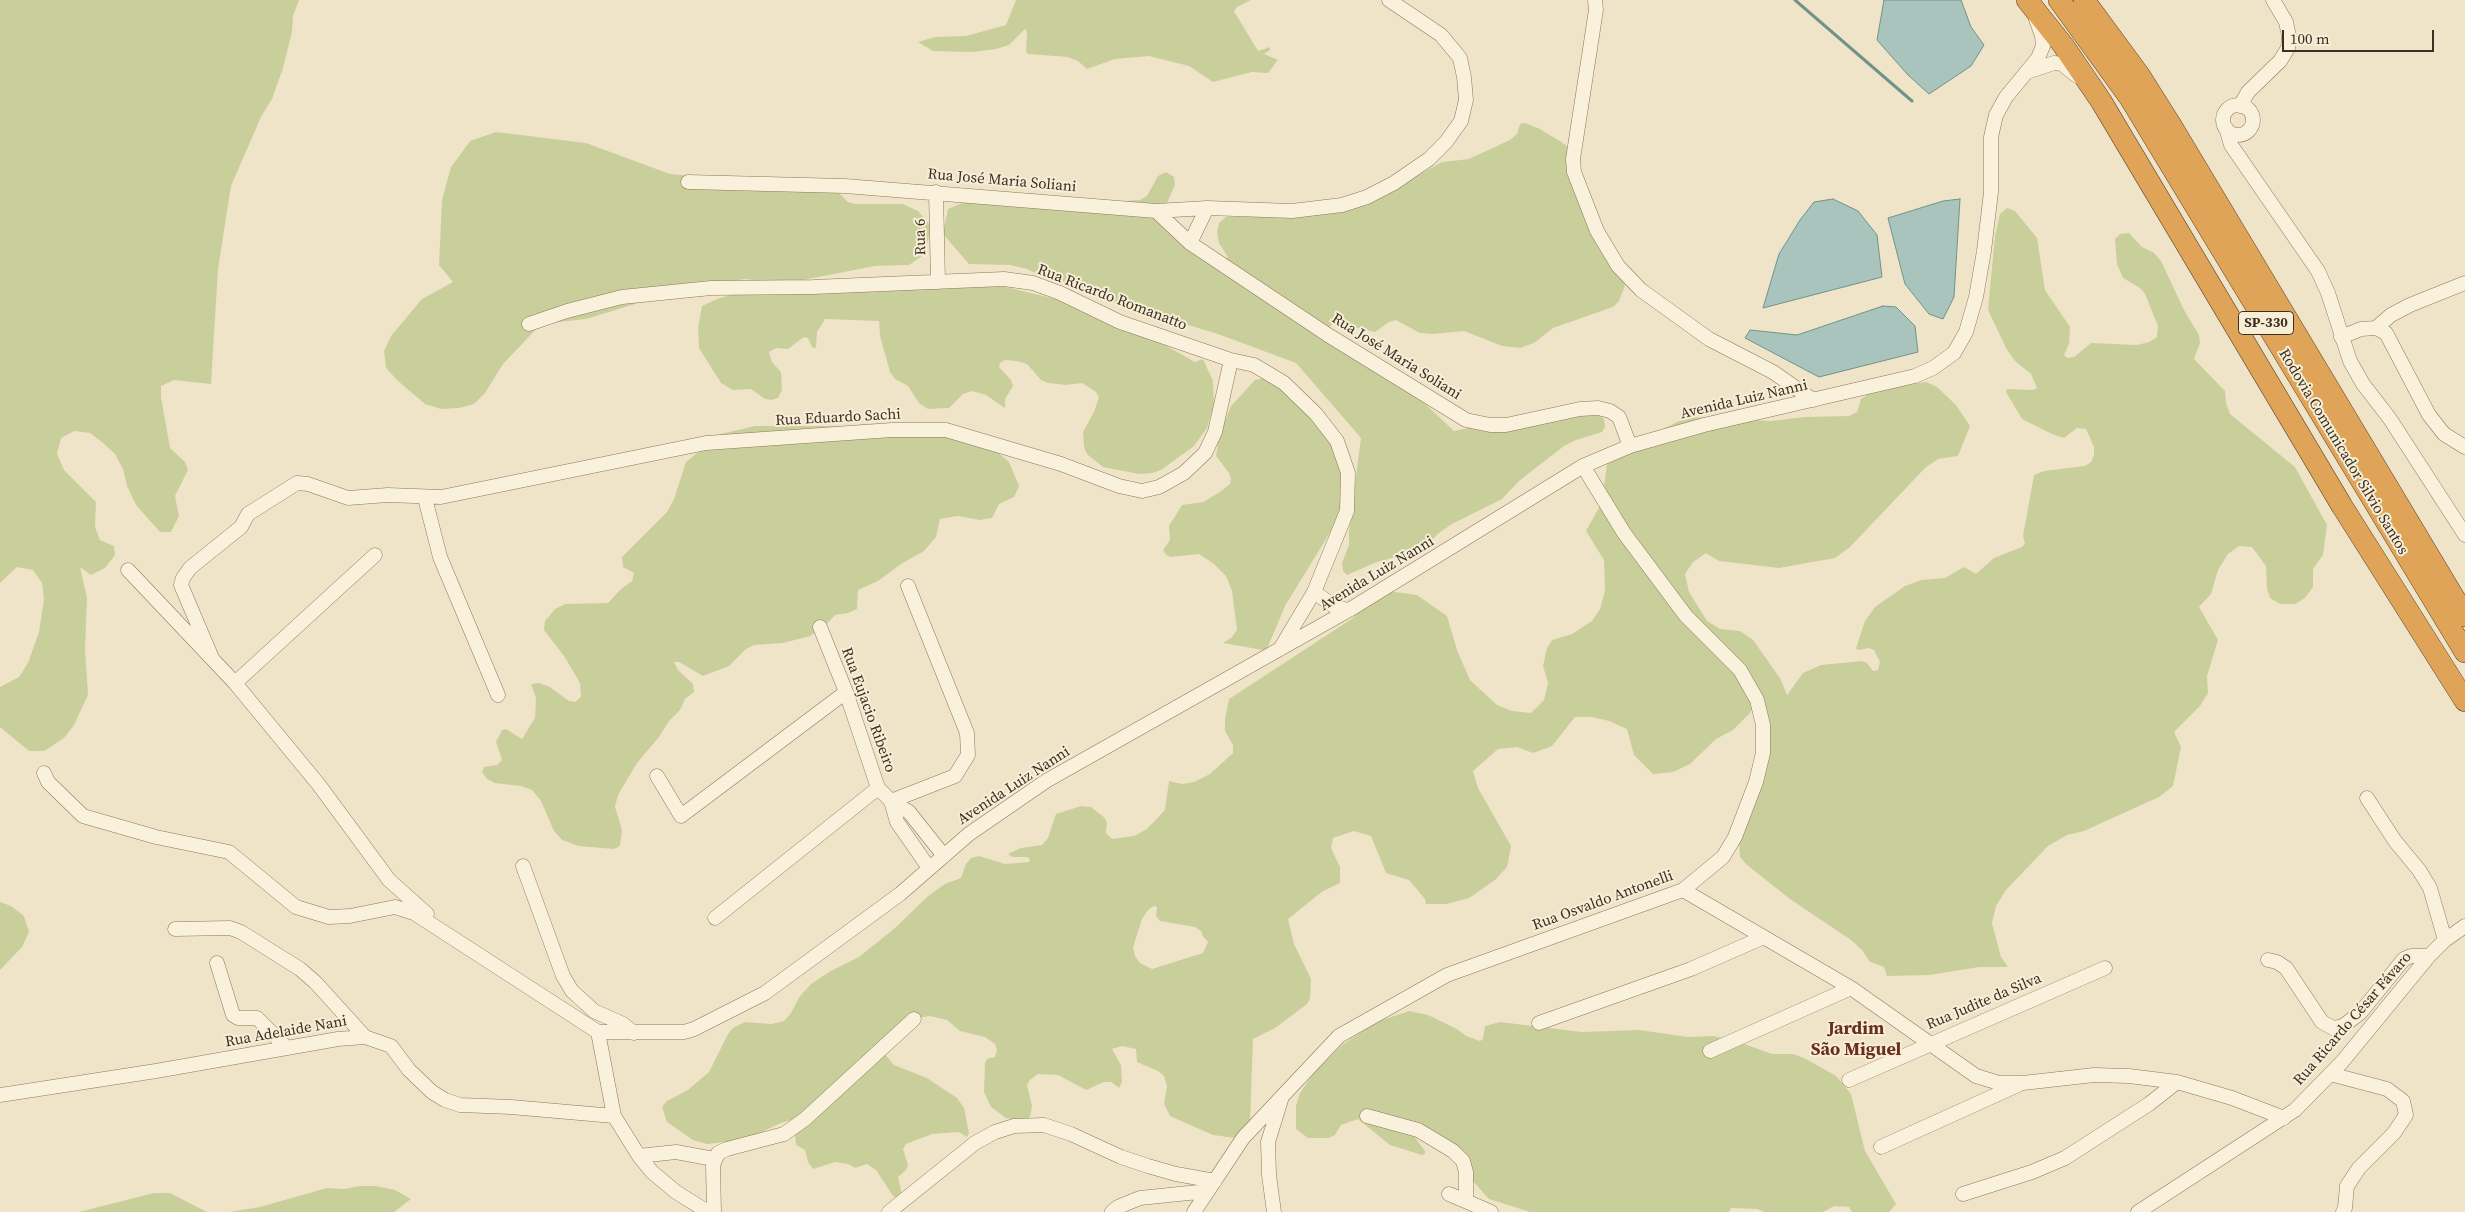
<!DOCTYPE html>
<meta charset="utf-8">
<style>
body{margin:0}
#map{position:relative;width:2465px;height:1212px;overflow:hidden;background:#f0e4c8;font-family:"Source Serif 4",serif}
canvas{display:block}
.scale{position:absolute;left:2282px;top:30px;width:152px;height:22px;box-sizing:border-box;border:2px solid #3d2e20;border-top:0;padding-left:6px;font-size:15px;line-height:18px;white-space:nowrap;color:#3d2e20;-webkit-text-stroke:4px #f7eed8;paint-order:stroke}
</style>
<div id="map">
<canvas width="2465" height="1212"></canvas>
<div class="scale">100 m</div>
</div>
<script>
const ctx = document.querySelector('canvas').getContext('2d');
ctx.lineJoin = 'round';
function fill(path, color) { ctx.fillStyle = color; ctx.fill(path, 'evenodd'); }
const poly = rows => new Path2D(rows.map(r => 'M' + r).join(''));
function trace(path, color, width, dash) { ctx.strokeStyle = color; ctx.lineWidth = width; ctx.lineCap = dash ? 'butt' : 'round'; ctx.setLineDash(dash || []); ctx.stroke(path); }
function drawText(font, color, halo, rows, align = 'center') {
  ctx.font = font + ' "Source Serif 4",serif'; ctx.lineWidth = 4; ctx.setLineDash([]); ctx.textBaseline = 'middle'; ctx.strokeStyle = halo; ctx.fillStyle = color; for (const [text, x, y, turn = 0] of rows) {
    ctx.save(); ctx.translate(x, y); ctx.rotate((+turn || 0) * Math.PI / 180); ctx.textAlign = isNaN(turn) ? turn : align; if (halo) ctx.strokeText(text, 0, 0); ctx.fillText(text, 0, 0); ctx.restore();
  }
}
fill(poly([
 [0,0,299,0,293,16,292,32,283,68,272,99,261,117,231,186,218,269,211,384,174,380,161,386,161,397,170,448,185,462,188,470,175,496,179,516,171,532,160,532,136,505,127,486,123,469,115,454,103,443,90,433,74,431,61,438,57,454,64,470,96,502,95,527,100,540,114,546,115,555,105,568,91,575,80,567,87,598,85,649,88,695,74,725,64,738,44,751,29,751,0,727,0,687,19,677,28,663,39,632,44,599,42,583,33,570,17,567,0,583],
 [1016,0,1251,0,1237,7,1234,11,1258,51,1270,47,1270,50,1264,54,1278,60,1268,73,1252,72,1213,82,1189,66,1149,56,1115,59,1087,69,1078,61,1068,57,1028,54,1026,51,1027,32,1025,29,1009,45,996,49,972,52,933,51,918,42,935,37,966,36,1006,25],
 [1525,123,1540,129,1566,145,1620,269,1625,286,1619,301,1613,307,1553,328,1534,343,1520,348,1502,346,1464,331,1434,334,1420,333,1396,320,1389,322,1375,332,1341,324,1333,324,1330,326,1333,332,1403,383,1454,431,1489,424,1503,419,1597,414,1604,419,1605,427,1602,432,1576,440,1564,446,1519,481,1502,499,1452,524,1439,533,1426,546,1411,553,1377,562,1347,575,1343,571,1342,563,1349,545,1349,531,1361,438,1296,363,1218,334,1175,321,1161,319,1047,279,1027,269,1010,265,969,264,943,234,948,209,967,201,1065,205,1140,200,1147,196,1158,176,1166,172,1174,177,1175,185,1167,203,1168,213,1187,234,1211,252,1226,258,1228,257,1219,243,1217,232,1219,223,1226,217,1303,215,1388,192,1442,162,1469,159,1510,140,1517,134,1520,124],
 [496,132,586,143,670,174,826,189,839,193,848,202,855,204,903,204,918,211,931,226,928,241,922,256,909,265,875,266,787,283,744,279,661,296,586,319,541,324,503,364,485,393,474,404,459,408,441,409,425,404,398,381,386,368,384,351,391,336,422,299,453,282,439,265,442,200,451,167,470,141],
 [2007,208,2015,211,2037,238,2045,290,2070,327,2069,344,2064,355,2067,358,2074,357,2091,343,2137,345,2149,342,2157,337,2158,326,2145,294,2140,288,2123,278,2117,264,2115,239,2120,234,2129,233,2142,247,2154,253,2161,261,2184,310,2199,335,2200,343,2194,359,2225,391,2226,403,2230,414,2295,467,2327,525,2323,555,2313,569,2313,587,2305,598,2295,604,2280,604,2270,598,2267,589,2266,566,2252,547,2239,546,2228,554,2218,570,2211,594,2199,607,2218,640,2207,676,2208,693,2200,706,2174,732,2181,747,2173,786,2159,797,2084,831,2067,835,2048,846,2006,890,1996,906,1992,923,2001,957,2008,967,1979,967,1930,975,1887,976,1884,967,1870,962,1862,950,1851,940,1790,899,1747,865,1740,857,1739,841,1753,810,1760,770,1759,699,1750,713,1733,730,1716,739,1690,764,1673,772,1653,774,1634,755,1627,729,1609,721,1592,717,1575,717,1552,746,1533,753,1517,747,1498,749,1473,771,1478,788,1511,846,1507,867,1495,880,1469,898,1447,904,1426,904,1425,899,1409,880,1386,873,1371,836,1354,831,1333,838,1331,848,1340,867,1340,883,1323,891,1288,919,1294,944,1311,979,1310,999,1307,1004,1275,1028,1253,1039,1250,1123,1235,1138,1213,1135,1170,1116,1164,1104,1167,1086,1164,1076,1158,1071,1137,1062,1136,1049,1122,1046,1112,1049,1121,1065,1122,1082,1119,1088,1111,1082,1104,1082,1086,1090,1058,1075,1038,1074,1030,1080,1027,1085,1032,1106,1030,1117,1022,1121,1006,1118,991,1107,984,1092,985,1063,987,1059,995,1057,997,1050,995,1044,985,1037,960,1031,947,1020,930,1016,917,1018,885,1054,894,1065,927,1078,957,1098,964,1108,969,1133,967,1137,959,1132,932,1134,906,1144,903,1149,908,1165,906,1170,898,1177,902,1195,899,1199,893,1196,876,1170,867,1164,855,1168,848,1164,835,1162,813,1169,808,1162,805,1150,796,1145,794,1124,791,1120,781,1123,744,1140,707,1144,693,1140,667,1122,662,1107,667,1101,688,1090,709,1072,728,1034,733,1028,745,1022,771,1024,784,1021,791,1013,800,996,811,984,829,972,859,957,895,928,928,896,945,884,961,878,966,864,971,858,979,856,1005,864,1029,862,1030,859,1027,857,1013,857,1008,854,1021,848,1042,845,1048,838,1056,814,1081,806,1091,807,1105,818,1107,823,1106,833,1112,839,1134,836,1147,829,1165,810,1169,781,1182,784,1194,782,1210,774,1233,753,1233,745,1225,731,1225,719,1229,699,1353,618,1380,590,1417,595,1447,616,1457,650,1470,680,1497,705,1512,711,1531,713,1544,700,1548,683,1543,666,1547,648,1552,640,1572,634,1592,621,1600,609,1605,591,1604,560,1586,531,1602,502,1607,464,1612,453,1688,417,1771,421,1804,417,1849,416,1857,412,1861,399,1870,393,1887,388,1926,382,1937,387,1956,405,1970,426,1958,456,1938,459,1925,468,1850,547,1835,558,1779,568,1719,561,1706,553,1693,562,1685,574,1689,592,1707,621,1720,629,1740,631,1753,640,1780,678,1787,695,1803,673,1821,665,1862,661,1867,663,1873,671,1878,670,1880,662,1874,650,1869,648,1858,650,1856,648,1865,621,1875,607,1905,586,1921,580,1945,578,1964,567,1976,574,1994,558,2022,547,2025,544,2023,536,2034,475,2044,471,2085,466,2091,462,2094,455,2094,447,2086,429,2077,428,2064,438,2052,434,2022,419,2006,392,2007,389,2033,390,2037,388,2031,374,2015,361,2006,348,1988,310,1995,236,2000,214],
 [1154,906,1157,907,1156,916,1160,921,1195,927,1202,932,1202,935,1208,942,1203,953,1152,969,1140,963,1135,956,1133,947,1142,919,1148,910],
 [989,283,1060,300,1154,339,1195,362,1203,359,1213,381,1214,403,1207,428,1194,446,1161,470,1152,473,1139,474,1103,467,1087,454,1084,447,1083,432,1094,412,1099,397,1096,392,1082,383,1066,385,1048,383,1041,380,1027,364,1017,361,1005,360,1000,363,999,367,1011,380,1013,386,1005,399,1005,408,986,395,972,391,963,394,949,408,928,409,919,403,908,386,895,379,890,372,880,336,879,321,825,319,817,332,816,348,812,347,808,338,804,337,788,349,776,348,769,352,772,362,781,372,782,390,778,398,771,400,765,399,751,389,733,390,721,383,699,348,698,328,702,306,717,299,738,293],
 [1264,378,1275,382,1323,420,1345,484,1339,518,1285,606,1267,649,1263,650,1223,643,1231,638,1237,630,1232,591,1226,576,1214,564,1199,554,1171,557,1166,555,1163,550,1170,540,1169,526,1182,505,1203,502,1220,492,1230,484,1231,479,1229,473,1216,456,1219,436,1231,406,1255,380],
 [862,424,889,429,982,439,1009,462,1019,486,1014,497,999,504,992,518,979,520,958,516,940,519,936,537,924,551,901,564,878,581,858,590,857,609,848,613,835,615,825,626,810,636,783,643,754,645,746,649,729,666,703,676,679,662,674,662,678,670,693,684,694,692,685,699,680,710,669,721,659,737,637,763,618,795,615,807,622,830,620,846,614,849,579,846,562,840,554,831,541,801,532,790,521,786,495,783,487,779,482,772,484,767,497,765,502,760,496,742,502,730,506,729,522,739,535,718,536,698,531,684,539,683,550,687,569,701,575,702,581,697,580,683,564,656,544,630,545,621,555,609,565,604,608,603,621,589,632,581,634,573,623,567,622,557,667,512,674,499,686,462,721,434,755,426,855,426],
 [0,902,11,906,24,916,29,932,22,947,0,970],
 [1409,1011,1428,1015,1457,1029,1466,1036,1480,1041,1483,1039,1485,1026,1500,1022,1582,1032,1639,1030,1688,1037,1713,1036,1736,1041,1772,1054,1793,1054,1806,1059,1836,1076,1851,1094,1865,1151,1896,1204,1889,1212,1852,1212,1849,1207,1834,1206,1823,1212,1764,1212,1757,1209,1731,1208,1729,1212,1530,1212,1489,1199,1447,1152,1413,1135,1425,1151,1425,1154,1422,1155,1390,1145,1358,1119,1341,1125,1335,1135,1329,1138,1308,1138,1296,1129,1296,1106,1300,1093,1313,1074,1342,1045,1376,1022],
 [360,1186,376,1186,395,1190,411,1199,394,1212,229,1212,260,1207,327,1188,344,1189],
 [154,1193,170,1193,207,1212,79,1212]
]), '#c9cf9b');
const water = poly([
 [1884,0,1961,0,1971,27,1984,45,1971,66,1929,94,1908,75,1877,40,1884,0],
 [1833,199,1858,211,1877,235,1882,277,1763,308,1779,254,1800,220,1814,202,1833,199],
 [1960,199,1954,297,1943,319,1929,314,1905,284,1888,218,1943,201,1960,199],
 [1883,306,1896,307,1915,326,1918,352,1819,377,1745,338,1750,330,1797,335,1883,306]
]);
fill(water, '#a9c4bc');
trace(water, '#6f938a', 1);
trace(poly([
 [1795,0,1912,101]
]), '#6f938a', 3);
const minor = poly([
 [1595,0,1596,10,1573,159,1574,172,1597,231,1618,266,1641,290,1709,339,1773,372,1813,400],
 [2027,72,2054,63,2062,64,2077,76],
 '2223 120a15 15 0 1 1 30 0a15 15 0 1 1-30 0Z',
 [2240,106,2248,92,2280,61,2288,48,2289,36,2286,22,2273,0],
 [2226,128,2231,145,2318,271,2328,293,2350,361,2363,384,2390,419,2465,535],
 [688,182,845,186,1156,211,1190,243,1328,335,1466,420,1490,425,1506,425,1580,409,1598,408,1610,411,1619,417,1630,446],
 [936,192,938,282],
 [1156,211,1207,208],
 [1190,243,1207,208,1292,211,1342,205,1367,197,1394,183,1429,159,1446,142,1461,121,1466,100,1464,77,1460,58,1441,35,1389,0],
 [529,324,567,311,622,297,711,288,813,287,1004,279,1033,283,1060,293,1120,322,1231,360,1254,365,1284,383,1316,414,1337,441,1348,473,1347,511,1314,592,1280,649],
 [2376,328,2391,315,2410,305,2465,283],
 [2341,337,2361,329,2376,328,2386,333,2429,415,2444,434,2465,447],
 [425,498,440,557,498,695],
 [128,570,235,683,319,785,389,880,427,914],
 [1314,592,1335,607,1349,610],
 [820,627,846,692,878,788,891,801,909,812,944,856],
 [212,658,181,585,183,578,190,568,241,527,248,514,297,483,308,484,348,498,388,495,441,497,706,443,892,430,946,430,1061,464,1119,486,1142,491,1159,487,1184,473,1205,453,1215,432,1231,360],
 [235,683,375,555],
 [44,773,48,782,83,816,156,837,229,852,296,907,329,917,350,916,395,907,414,913,598,1032],
 [657,776,681,816,846,692],
 [2367,798,2395,841,2419,870,2430,888,2445,940],
 [891,801,955,776,968,755,967,733,908,586],
 [891,801,897,822,929,868],
 [523,866,563,976,572,991,594,1011,623,1024,634,1033],
 [1683,890,1851,988,1976,1076,1999,1083,2023,1083,2094,1075,2129,1076,2177,1082,2232,1098,2284,1118],
 [715,918,878,788],
 [175,929,230,928,241,932,300,969,315,982,365,1037],
 [2268,960,2277,962,2286,968,2322,1022,2333,1028,2343,1026,2360,1013,2404,959,2411,956,2429,956],
 [217,963,233,1015,238,1018,257,1018,287,1048],
 [1539,1023,1691,969,1764,937],
 [598,1032,684,1032,694,1029,765,993,900,894,969,834,1046,781,1349,610,1583,466,1630,446,1704,425,1915,376,1933,368,1954,353,1966,332,1976,297,1984,251,1991,192,1991,137,1996,115,2006,97,2038,58,2043,46,2042,36,2036,19],
 [598,1032,614,1116,639,1156,652,1172,676,1192,708,1212],
 [1710,1051,1851,988],
 [2330,1074,2387,1089,2403,1101,2406,1115,2394,1133,2359,1168,2347,1186,2345,1208,2343,1212],
 [1849,1080,2105,968],
 [0,1095,156,1071,338,1039,365,1037,391,1046,409,1070,432,1092,445,1100,460,1105,511,1107,614,1116],
 [1367,1116,1418,1130,1453,1151,1463,1161,1466,1172,1466,1201],
 [1881,1147,2018,1085],
 [639,1156,676,1152,714,1159],
 [1449,1194,1491,1212],
 [1963,1194,2032,1172,2065,1158,2149,1104,2177,1082],
 [714,1212,713,1165,718,1153,727,1149,784,1134,805,1119,914,1019],
 [889,1212,975,1143,995,1132,1014,1126,1044,1125,1071,1134,1121,1157,1148,1166,1176,1174,1215,1181],
 [1112,1212,1118,1207,1140,1198,1208,1191],
 [1194,1212,1243,1138,1339,1036,1447,975,1683,890,1723,857,1735,837,1756,782,1763,753,1763,725,1757,700,1740,670,1686,616,1624,533,1583,466],
 [1274,1212,1269,1175,1268,1142,1281,1100],
 [2138,1212,2295,1110,2342,1062,2429,956,2445,940,2465,926]
]);
const highway = poly([
 [2027,0,2063,45,2101,101,2342,506,2465,701],
 [2059,0,2130,98,2465,652],
 [2084,0,2140,76,2169,122,2465,616]
]);
trace(minor, '#8d765c', 15);
trace(highway, '#5b4430', 22);
trace(minor, '#faf1dc', 14);
trace(highway, '#e0a458', 21);
for (const [x, y, w] of [
 [2266,323,55]
]) { const box = new Path2D(); box.roundRect(x - w / 2, y - 11.5, w, 23, 4); ctx.fillStyle = '#f7eed8'; ctx.fill(box); trace(box, '#3d2e20', 1); }
drawText('bold 14px', '#3d2e20', null, [
 ["SP-330",2266,323]
]);
drawText('15px', '#3d2e20', '#f7eed8', [
 ["Rua José Maria Soliani",1002,181,5],
 ["Rua 6",921,237,-91],
 ["Rua Ricardo Romanatto",1112,298,21],
 ["Rua José Maria Soliani",1396,357,32],
 ["Avenida Luiz Nanni",1744,400,-13],
 ["Rua Eduardo Sachi",838,418,-3],
 ["Rodovia Comunicador Silvio Santos",2343,452,59],
 ["Avenida Luiz Nanni",1377,574,-31],
 ["Rua Eujacio Ribeiro",868,710,70],
 ["Avenida Luiz Nanni",1014,786,-33],
 ["Rua Osvaldo Antonelli",1603,901,-20],
 ["Rua Judite da Silva",1984,1002,-23],
 ["Rua Ricardo César Fávaro",2353,1019,-49],
 ["Rua Adelaide Nani",286,1032,-10]
]);
drawText('bold 18px', '#6b2e1e', '#f7eed8', [
 ["Jardim",1856,1029],
 ["São Miguel",1856,1050]
]);
</script>
